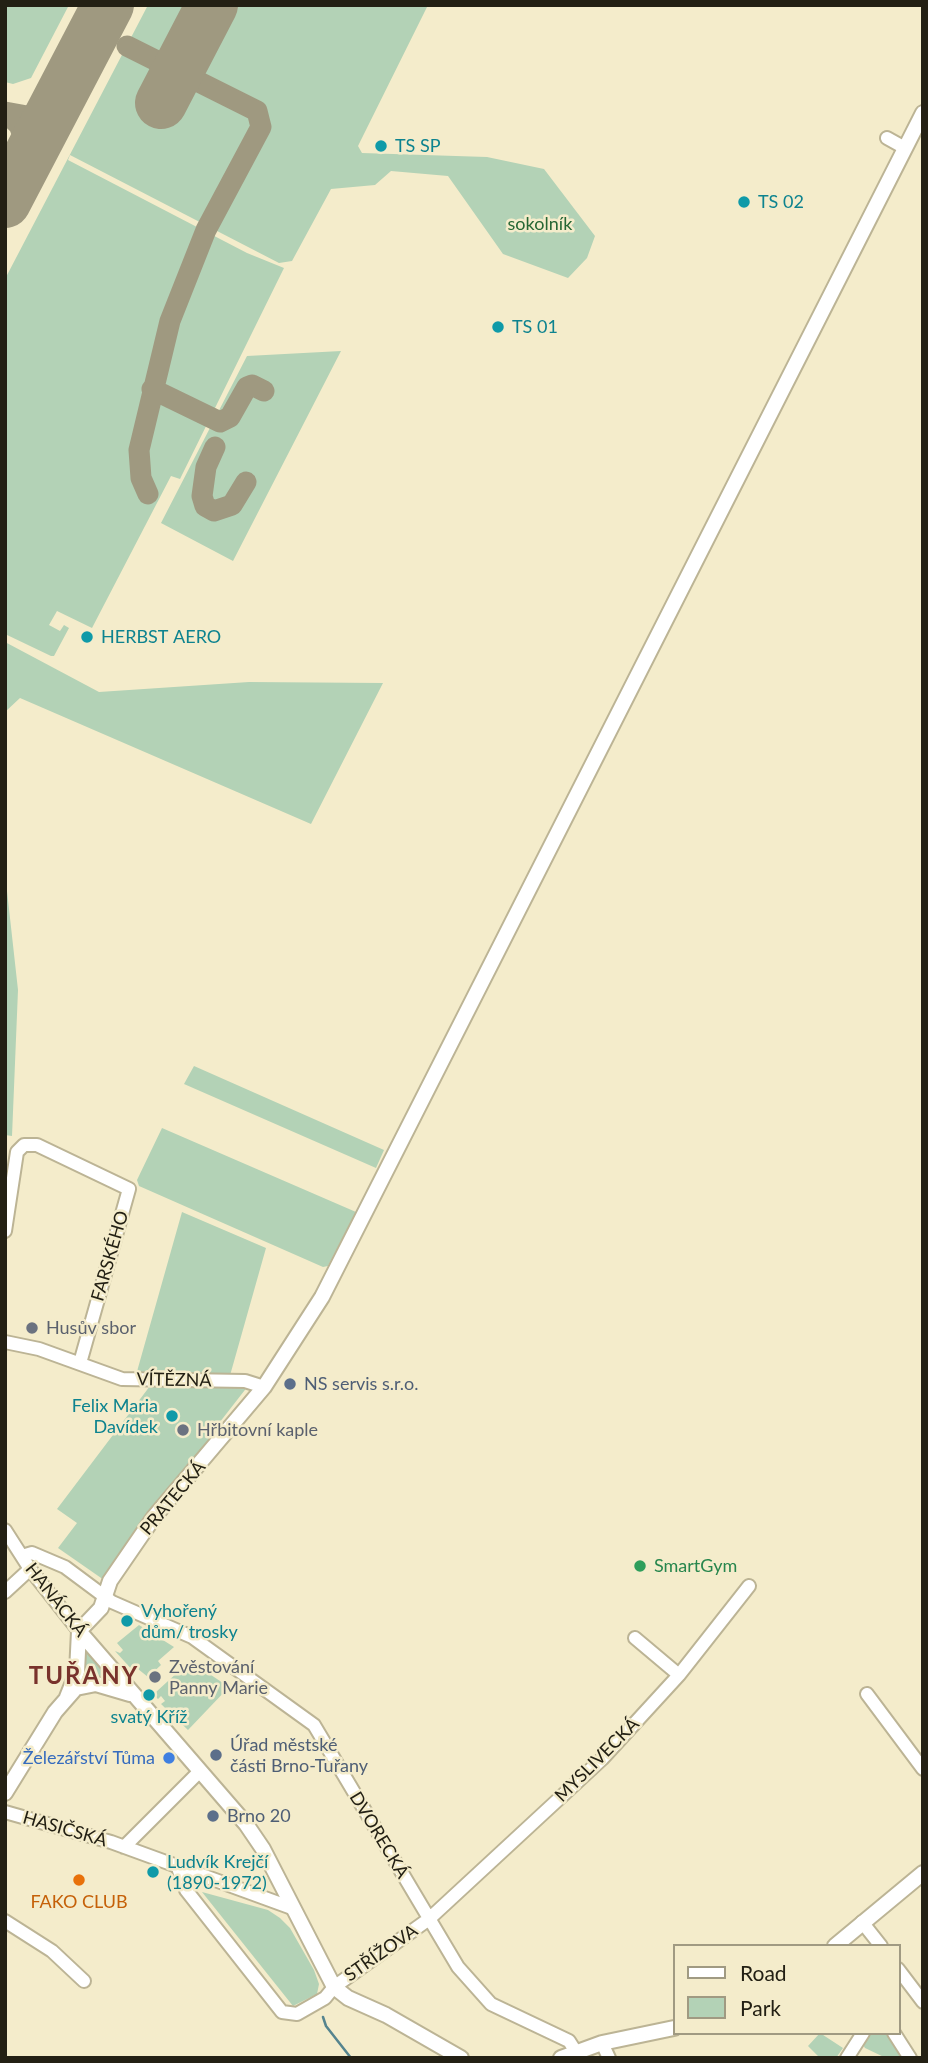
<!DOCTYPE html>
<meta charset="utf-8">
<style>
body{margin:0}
#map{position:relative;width:928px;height:2063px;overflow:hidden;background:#f4eccb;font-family:Lato,sans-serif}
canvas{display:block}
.frame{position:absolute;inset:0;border:7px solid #232014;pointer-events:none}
.legend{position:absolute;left:673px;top:1944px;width:228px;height:91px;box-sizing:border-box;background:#f4eccb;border:2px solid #a09a82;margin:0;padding:9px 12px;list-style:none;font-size:21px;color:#232014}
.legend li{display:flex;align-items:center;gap:14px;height:35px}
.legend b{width:35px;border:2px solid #a09a82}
</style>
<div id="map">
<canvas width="928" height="2063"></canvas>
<div class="frame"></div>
<ul class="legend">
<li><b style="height:9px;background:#fff"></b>Road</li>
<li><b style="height:19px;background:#b3d2b6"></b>Park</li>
</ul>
</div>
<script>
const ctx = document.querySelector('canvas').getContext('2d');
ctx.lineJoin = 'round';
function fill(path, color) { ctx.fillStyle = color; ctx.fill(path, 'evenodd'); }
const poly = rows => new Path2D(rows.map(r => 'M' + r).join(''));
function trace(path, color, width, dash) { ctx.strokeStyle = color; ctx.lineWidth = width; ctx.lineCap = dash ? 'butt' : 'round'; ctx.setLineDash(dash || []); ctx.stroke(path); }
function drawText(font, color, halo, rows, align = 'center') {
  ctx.font = font + ' Lato,sans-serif'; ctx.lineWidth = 5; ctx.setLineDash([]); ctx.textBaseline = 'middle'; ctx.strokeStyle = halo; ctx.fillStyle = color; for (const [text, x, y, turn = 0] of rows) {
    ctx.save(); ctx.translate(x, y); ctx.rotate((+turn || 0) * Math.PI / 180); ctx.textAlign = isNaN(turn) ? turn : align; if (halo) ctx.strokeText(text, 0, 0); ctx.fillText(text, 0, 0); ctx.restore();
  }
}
fill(poly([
 [5,5,69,5,31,78,13,84,5,82],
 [148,5,428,5,358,146,362,153,487,157,544,169,595,236,587,258,568,278,503,254,448,176,391,171,375,185,331,189,292,261,279,263,70,155,68,160,247,253,284,268,180,479,171,476,92,628,57,611,49,625,60,631,64,625,69,628,54,656,51,656,5,634,5,279],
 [341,351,233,561,161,523,247,356],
 [5,642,99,692,249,682,383,683,311,824,20,698,5,712],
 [5,873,18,990,12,1136,5,1135],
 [194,1066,384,1150,376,1168,184,1084],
 [162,1128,356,1212,328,1266,323,1267,139,1186,137,1180],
 [182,1212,266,1248,229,1379,136,1375],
 [153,1382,248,1386,209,1436,214,1440,104,1580,58,1548,77,1523,57,1509],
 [139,1625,174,1647,158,1661,161,1665,148,1677,138,1669,134,1672,115,1651,120,1653,123,1650,117,1643],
 [84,1645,116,1683,102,1680,88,1673,82,1659],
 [190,1661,229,1687,188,1730,161,1704,165,1701,161,1696,158,1699,155,1696,156,1692],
 [202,1892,268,1910,280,1918,290,1928,314,1970,319,1984,317,1994,293,2006],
 [820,2033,843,2048,836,2058,820,2058,808,2046],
 [870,2033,889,2033,907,2058,886,2058,865,2048,863,2045]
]), '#b3d2b6');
trace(poly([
 [323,2017,326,2026,351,2058]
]), '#55848e', 2.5);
trace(poly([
 [127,46,257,111,261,127,206,230,170,321,139,450,141,478,148,494],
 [5,112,27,116,48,109,57,100,84,49],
 [5,112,19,125,27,145,24,164,5,201],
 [152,389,220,422,230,417,247,387,252,385,264,391],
 [215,447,206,467,202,496,205,506,214,511,232,505,246,482]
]), '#9f9980', 21);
trace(poly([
 [161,103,212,5],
 [5,202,108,5]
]), '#9f9980', 52);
const minor = poly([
 [887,138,905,148],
 [5,1231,17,1152,24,1145,37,1145,129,1189,80,1363],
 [5,1342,39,1349,122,1379,245,1381,264,1387],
 [5,1530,30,1569,79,1631],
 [22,1556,32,1553,65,1567,112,1602,192,1637,314,1725,458,1967,491,2004,569,2041,576,2052],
 [5,1592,30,1569],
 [635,1638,679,1675],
 [867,1694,923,1769],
 [5,1812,111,1842,292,1908],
 [124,1847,200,1771],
 [178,1868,186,1890,282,2012,297,2014,325,1998,334,1987,429,1919,602,1759,679,1675,749,1586],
 [5,1921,52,1951,84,1981],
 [862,1922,881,1946],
 [898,1969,923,2002],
 [894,2033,910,2058],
 [602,2043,609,2058],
 [847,2058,863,2033]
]);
const major = poly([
 [79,1631,246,1824,263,1849,334,1987,348,1998,386,2015,461,2058],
 [67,1697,77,1672,79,1631,101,1608,110,1581,154,1517,264,1387,322,1297,923,113],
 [5,1793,55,1712,76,1688,96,1684,130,1694],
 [835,1946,923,1873],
 [561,2058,602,2043,674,2028]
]);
trace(minor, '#bcb495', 16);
trace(major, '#bcb495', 18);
trace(minor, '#fff', 12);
trace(major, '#fff', 14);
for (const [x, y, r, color] of [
 [381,146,7,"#0f9aa8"],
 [744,202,7,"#0f9aa8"],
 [498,327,7,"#0f9aa8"],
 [87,637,7,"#0f9aa8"],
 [32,1328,7,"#6b7280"],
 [290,1384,7,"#5c6f8a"],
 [172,1416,7,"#0f9aa8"],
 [183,1430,7,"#6b7280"],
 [640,1566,7,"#2e9e5b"],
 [127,1621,7,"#0f9aa8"],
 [155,1677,7,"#6b7280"],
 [149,1695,7,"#0f9aa8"],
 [216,1755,7,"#5c6f8a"],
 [169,1758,7,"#3f7fe0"],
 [213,1816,7,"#5c6f8a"],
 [153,1872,7,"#0f9aa8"],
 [79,1880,7,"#e8710a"]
]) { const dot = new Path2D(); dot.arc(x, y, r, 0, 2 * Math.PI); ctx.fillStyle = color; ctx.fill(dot); trace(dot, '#f4eccb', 2.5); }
drawText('18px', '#0d838f', '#f4eccb', [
 ["TS SP",395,146],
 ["TS 02",758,202],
 ["TS 01",512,327],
 ["HERBST AERO",101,637],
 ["Felix Maria",158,1406,"right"],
 ["Davídek",158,1427,"right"],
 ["Vyhořený",141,1611],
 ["dům/ trosky",141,1632],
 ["svatý Kříž",149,1717,"center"],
 ["Ludvík Krejčí",167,1862],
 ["(1890-1972)",167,1883]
], 'left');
drawText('18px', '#266734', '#f4eccb', [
 ["sokolník",540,224]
]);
drawText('18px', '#232014', '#f4eccb', [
 ["FARSKÉHO",110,1256,-74],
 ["VÍTĚZNÁ",174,1380,1],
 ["PRATECKÁ",173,1498,-50],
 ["HANÁCKÁ",56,1600,52],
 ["MYSLIVECKÁ",597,1760,-45],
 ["HASIČSKÁ",65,1829,16],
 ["DVORECKÁ",379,1835,59],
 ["STŘÍŽOVA",381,1953,-35]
]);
drawText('18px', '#5b616d', '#f4eccb', [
 ["Husův sbor",46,1328],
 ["Hřbitovní kaple",197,1430],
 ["Zvěstování",169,1667],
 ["Panny Marie",169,1688]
], 'left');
drawText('18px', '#4e5e75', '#f4eccb', [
 ["NS servis s.r.o.",304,1384],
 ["Úřad městské",230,1745],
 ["části Brno-Tuřany",230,1766],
 ["Brno 20",227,1816]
], 'left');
drawText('18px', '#27864d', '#f4eccb', [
 ["SmartGym",654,1566]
], 'left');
drawText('18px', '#366cbe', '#f4eccb', [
 ["Železářství Tůma",155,1758]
], 'right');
drawText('18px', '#c56008', '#f4eccb', [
 ["FAKO CLUB",79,1902]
]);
ctx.letterSpacing = '2px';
drawText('bold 24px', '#79322c', '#f4eccb', [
 ["TUŘANY",84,1676]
]);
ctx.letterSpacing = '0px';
</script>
